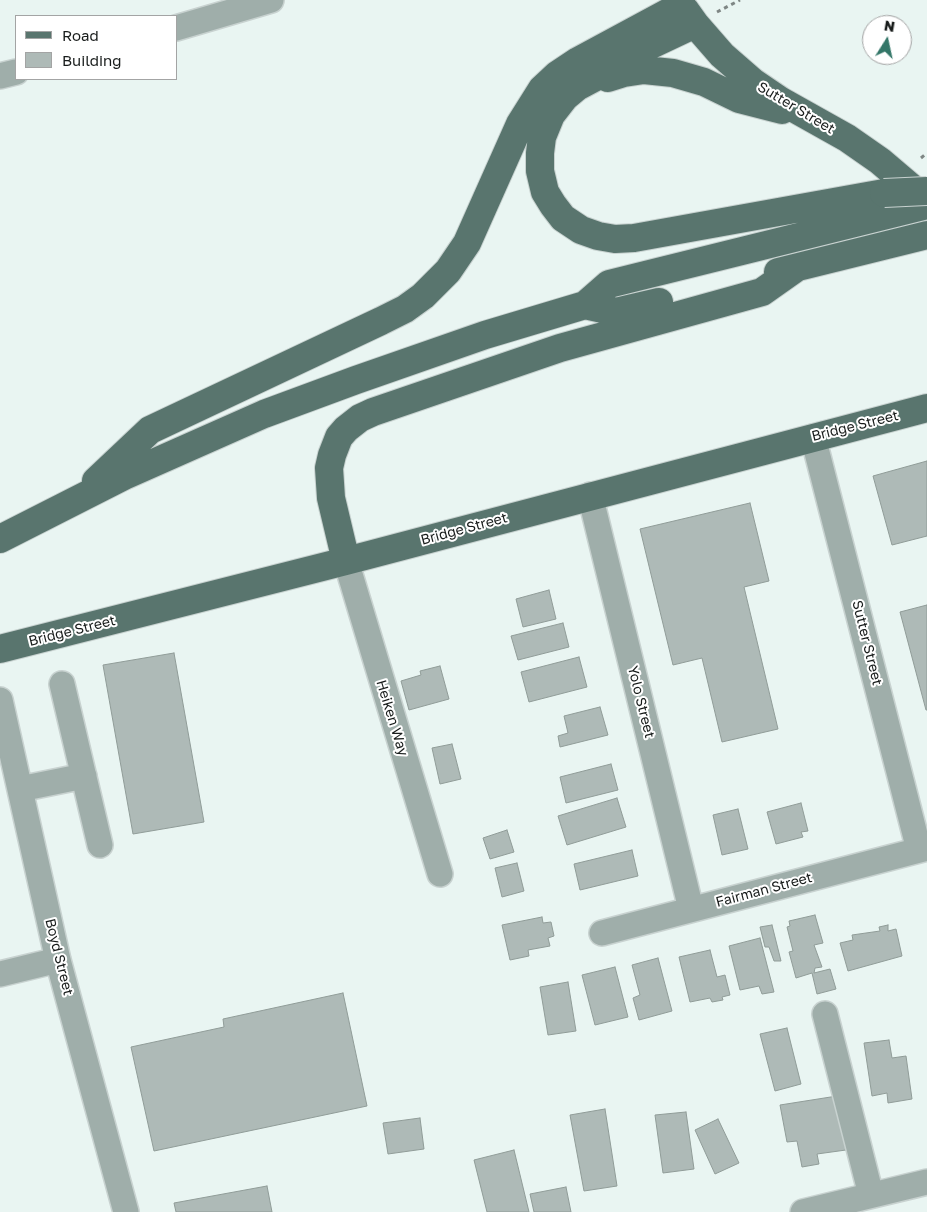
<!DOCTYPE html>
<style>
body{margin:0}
#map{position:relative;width:927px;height:1212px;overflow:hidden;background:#e9f5f2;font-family:"Golos Text",sans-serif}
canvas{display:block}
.legend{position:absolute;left:15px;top:15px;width:162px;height:65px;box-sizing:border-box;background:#fff;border:1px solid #a3a4a4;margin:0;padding:6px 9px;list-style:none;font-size:15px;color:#181c1b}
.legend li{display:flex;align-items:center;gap:10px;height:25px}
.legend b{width:25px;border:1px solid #a3a4a4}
.north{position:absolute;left:862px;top:15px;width:50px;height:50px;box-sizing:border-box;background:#fff;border:1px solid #a3a4a4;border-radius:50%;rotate:10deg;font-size:14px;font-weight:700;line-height:20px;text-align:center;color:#181c1b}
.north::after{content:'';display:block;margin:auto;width:18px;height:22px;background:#337668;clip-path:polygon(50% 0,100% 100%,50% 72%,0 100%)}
</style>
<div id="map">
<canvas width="927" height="1212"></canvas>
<ul class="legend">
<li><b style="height:6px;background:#59756e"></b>Road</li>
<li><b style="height:14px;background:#aebab7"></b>Building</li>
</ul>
<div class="north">N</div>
</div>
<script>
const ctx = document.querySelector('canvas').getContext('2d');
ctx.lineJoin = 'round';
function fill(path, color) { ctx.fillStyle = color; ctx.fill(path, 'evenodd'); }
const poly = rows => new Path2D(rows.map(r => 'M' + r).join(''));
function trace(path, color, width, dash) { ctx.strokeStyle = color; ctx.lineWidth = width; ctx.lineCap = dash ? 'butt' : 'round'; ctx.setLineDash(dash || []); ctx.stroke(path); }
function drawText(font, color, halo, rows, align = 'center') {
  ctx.font = font + ' "Golos Text",sans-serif'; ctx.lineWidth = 4; ctx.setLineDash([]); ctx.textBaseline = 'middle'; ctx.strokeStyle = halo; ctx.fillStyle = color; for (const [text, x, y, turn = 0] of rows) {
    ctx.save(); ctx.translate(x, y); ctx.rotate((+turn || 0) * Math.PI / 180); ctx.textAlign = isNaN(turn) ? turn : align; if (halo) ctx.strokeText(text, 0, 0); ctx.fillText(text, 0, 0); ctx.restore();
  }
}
const building = poly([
 [927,461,927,536,892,545,873,476,927,461],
 [750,503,769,581,744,587,778,729,722,742,702,658,673,665,640,529,750,503],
 [549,590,556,619,523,627,516,599,549,590],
 [927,605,927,710,926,710,900,612,927,605],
 [563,623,569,647,518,660,511,636,563,623],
 [174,653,204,822,133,834,103,665,174,653],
 [579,657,587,687,529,702,521,672,579,657],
 [440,666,449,699,409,710,401,681,421,675,420,671,440,666],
 [600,707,608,735,560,747,558,736,568,733,564,716,600,707],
 [452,744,461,779,440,784,432,748,452,744],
 [611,764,618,790,566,803,560,777,611,764],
 [617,798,626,827,567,845,558,816,617,798],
 [801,803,808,831,801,832,803,837,776,844,767,812,801,803],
 [738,809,748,849,722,855,713,815,738,809],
 [507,830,514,852,490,859,483,838,507,830],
 [632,850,638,876,580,890,574,864,632,850],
 [517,863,524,891,502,897,495,868,517,863],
 [815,915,823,943,814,945,822,967,815,968,814,973,830,969,836,989,817,994,812,973,796,978,789,952,793,951,787,927,790,926,789,921,815,915],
 [542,917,543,923,551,922,554,936,548,938,550,946,528,950,529,956,510,960,502,925,542,917],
 [772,925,781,961,774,961,769,947,765,947,760,927,772,925],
 [888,925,888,931,896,929,902,956,848,971,840,943,853,940,852,935,880,931,879,927,888,925],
 [760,938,774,992,762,994,759,986,740,990,729,946,760,938],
 [710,950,717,977,725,975,730,995,722,997,723,1000,712,1002,710,998,690,1002,679,957,710,950],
 [658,958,672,1011,639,1020,633,998,640,995,632,965,658,958],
 [615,967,628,1017,595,1025,582,975,615,967],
 [568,982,576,1031,548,1035,540,987,568,982],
 [343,993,367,1106,154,1151,131,1047,224,1027,223,1019,343,993],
 [787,1028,801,1084,775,1091,760,1034,787,1028],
 [889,1040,892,1058,906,1056,912,1099,888,1103,887,1093,872,1096,864,1043,889,1040],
 [837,1096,846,1150,817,1154,819,1164,802,1167,797,1141,787,1142,780,1105,837,1096],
 [605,1109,617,1186,584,1191,570,1115,605,1109],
 [686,1112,694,1169,663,1173,655,1115,686,1112],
 [420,1118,424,1149,388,1154,383,1123,420,1118],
 [718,1119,739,1163,715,1174,695,1130,718,1119],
 [514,1150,529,1212,487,1212,474,1160,514,1150],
 [267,1186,272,1212,176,1212,174,1203,267,1186],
 [566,1187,571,1212,534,1212,530,1194,566,1187]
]);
fill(building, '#aebab7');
trace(building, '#909c98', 1);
const minor = poly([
 [176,28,271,0],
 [0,76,16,72],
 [813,437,919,850],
 [590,495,691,909],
 [346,561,440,874],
 [62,684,100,845],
 [0,700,58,960,126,1212],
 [20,789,84,776],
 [602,933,927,848],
 [0,974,58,960],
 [825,1014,871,1195],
 [803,1212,927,1182]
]);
const major = poly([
 [685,10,695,24,722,55,753,82,781,101,847,138,880,161,927,201],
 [695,24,602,68,592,79,577,87,565,97,551,115,542,137,540,153,540,171,545,192,553,205,563,218,581,230,598,236,615,239,634,238,884,193],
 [608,78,624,73,644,70,673,73,704,82,739,99,782,110],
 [778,272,927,235],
 [585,305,616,312,659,302],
 [96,481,150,430,381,321,405,309,423,296,448,271,467,243,520,124,542,89,557,75,578,61,682,5],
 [0,539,124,476,264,414,356,380,485,335,585,305,609,284,927,205],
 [346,561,331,498,329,468,332,455,339,437,346,429,360,418,373,412,560,348,762,292,796,268],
 [0,649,346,561,927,408]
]);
trace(minor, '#c8d2d0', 28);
trace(major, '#c8d2d0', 30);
trace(poly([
 [717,12,740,0],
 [921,158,927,153]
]), '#7e8684', 3, [4, 4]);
trace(minor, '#9faeaa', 25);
trace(major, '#59756e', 28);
const majorBridge = poly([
 [884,193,927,191]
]);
trace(majorBridge, '#c8d2d0', 30, []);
trace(majorBridge, '#59756e', 28);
drawText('14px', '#181c1b', '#fff', [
 ["Sutter Street",796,108,31],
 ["Bridge Street",855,426,-14],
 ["Bridge Street",464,529,-15],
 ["Bridge Street",72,631,-14],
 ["Sutter Street",867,643,76],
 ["Yolo Street",641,702,76],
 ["Heiken Way",392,718,73],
 ["Fairman Street",764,890,-15],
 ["Boyd Street",59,957,76]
]);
</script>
